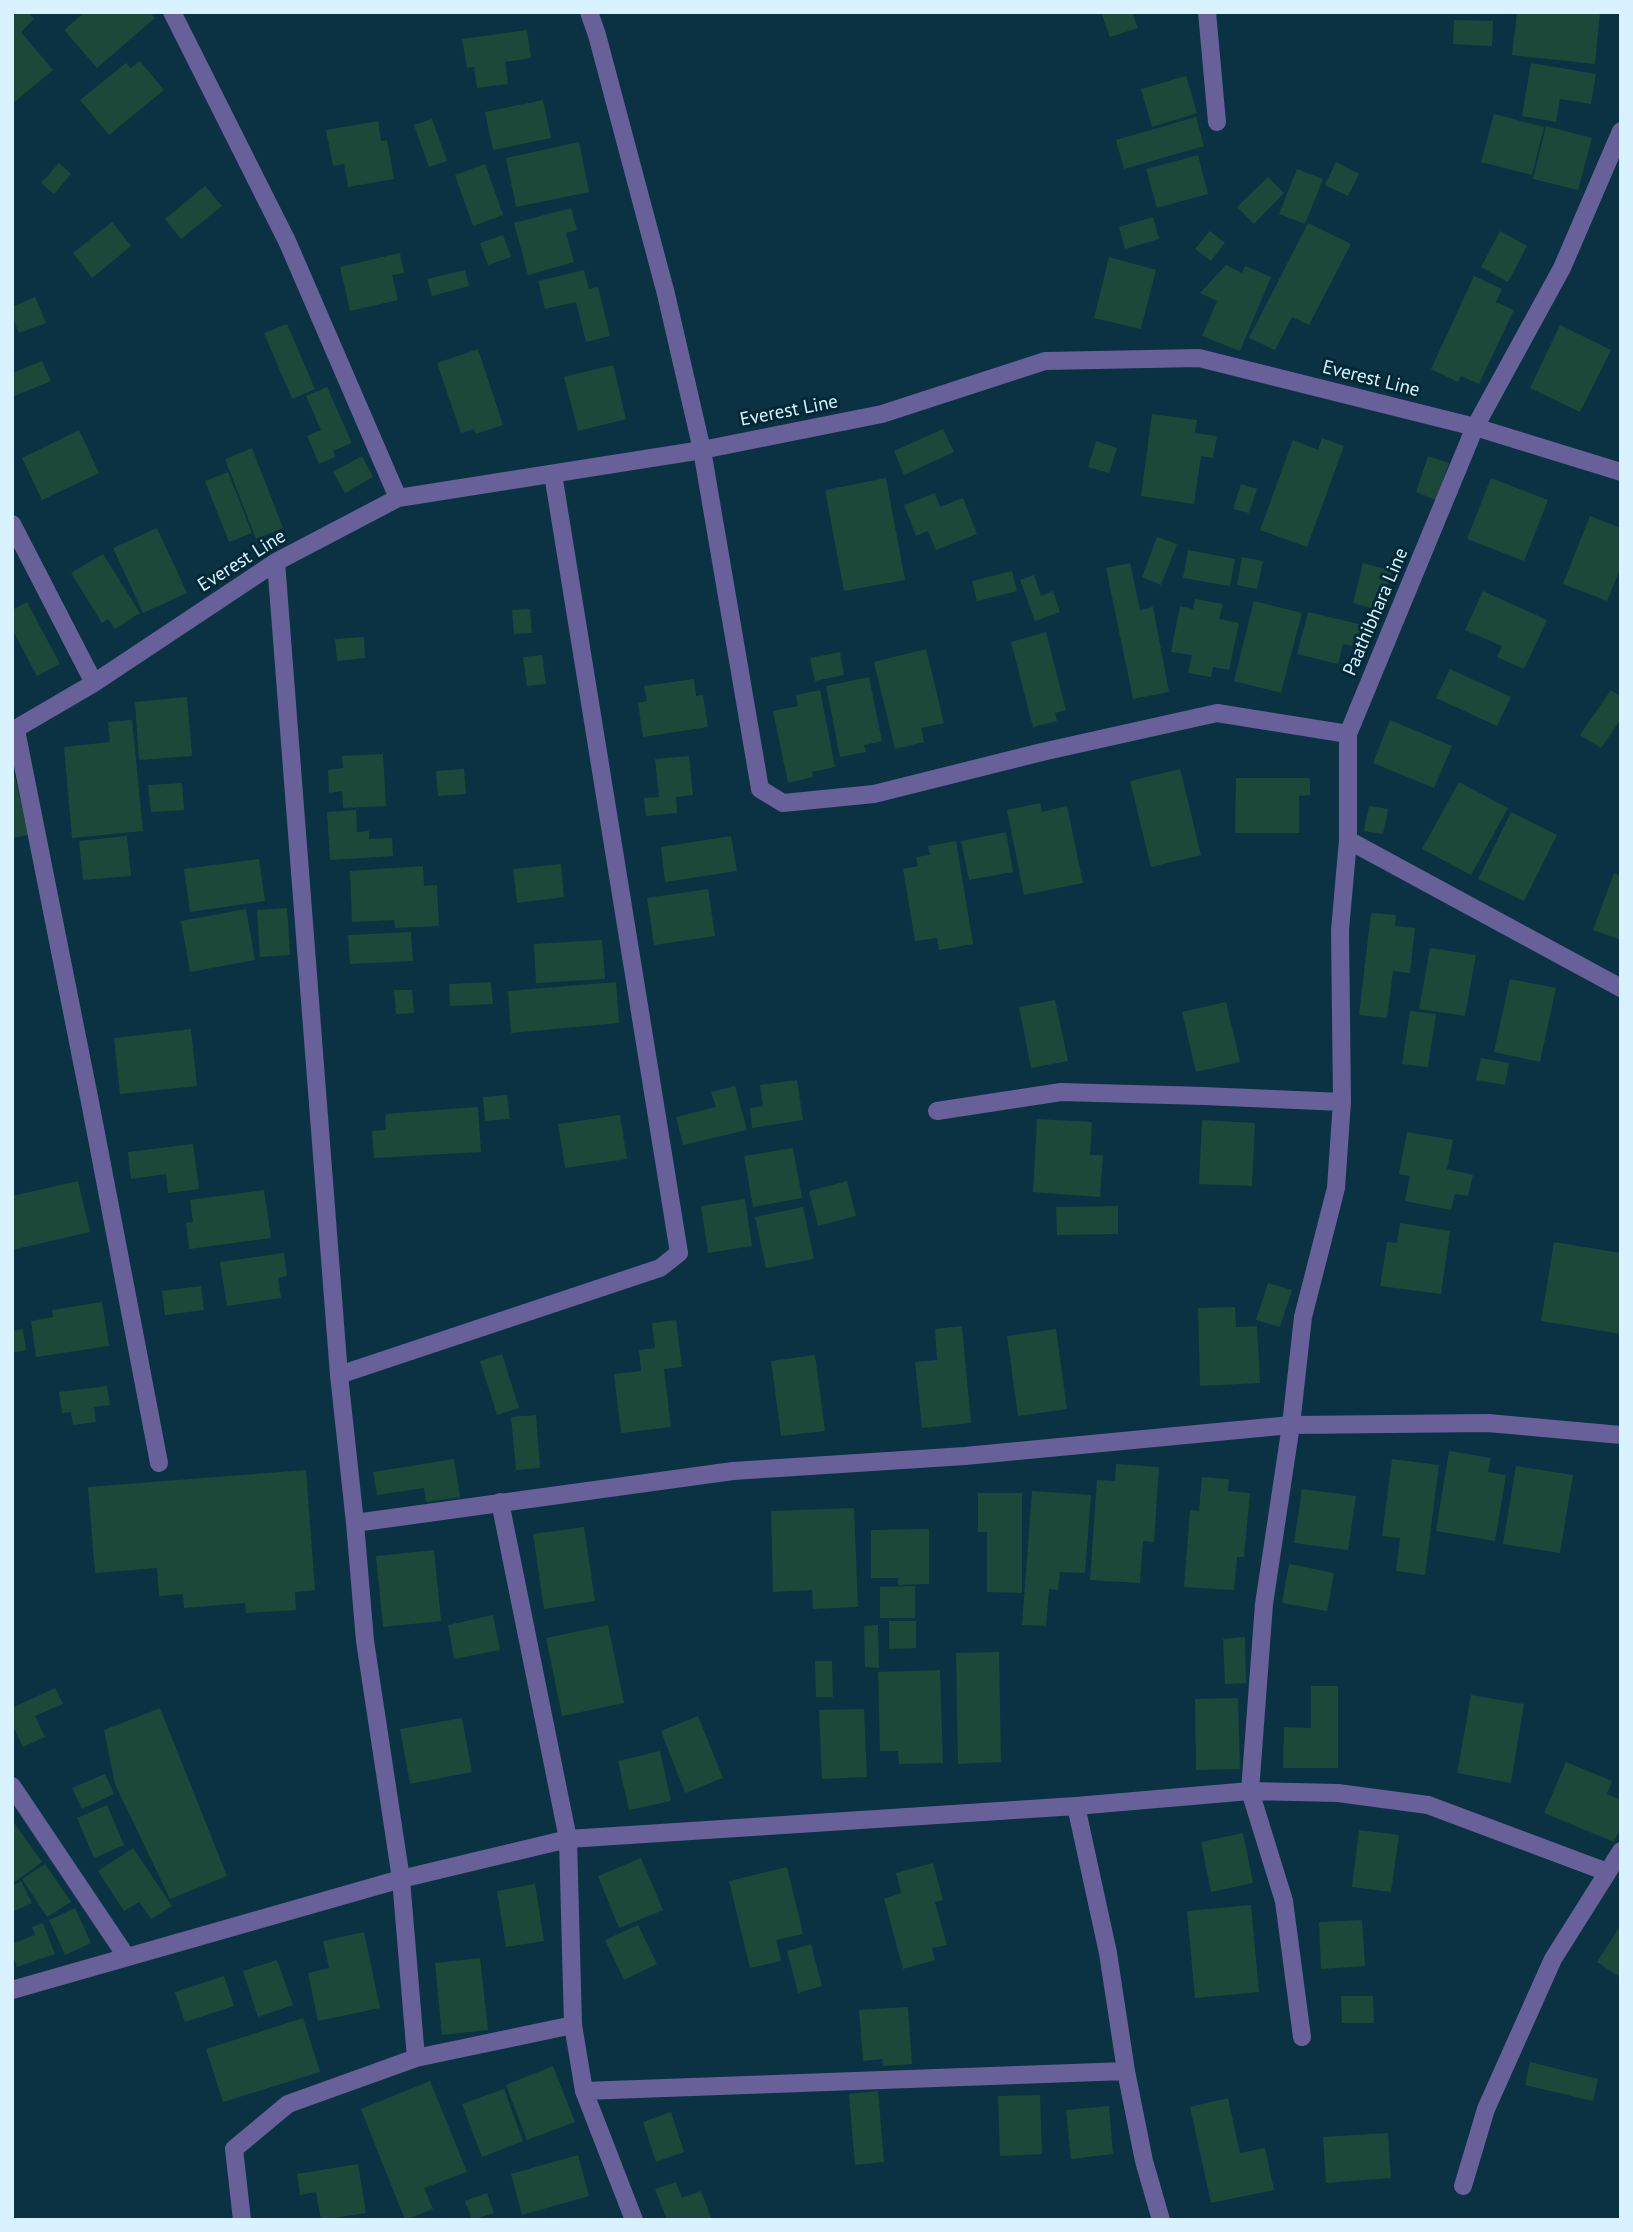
<!DOCTYPE html>
<style>
body{margin:0}
#map{position:relative;width:1633px;height:2232px;overflow:hidden;background:#0a3242;font-family:"PT Sans",sans-serif}
canvas{display:block}
.frame{position:absolute;inset:0;border:14px solid #d8f2ff;pointer-events:none}
</style>
<div id="map">
<canvas width="1633" height="2232"></canvas>
<div class="frame"></div>
</div>
<script>
const ctx = document.querySelector('canvas').getContext('2d');
ctx.lineJoin = 'round';
function fill(path, color) { ctx.fillStyle = color; ctx.fill(path, 'evenodd'); }
const poly = rows => new Path2D(rows.map(r => 'M' + r).join(''));
function trace(path, color, width, dash) { ctx.strokeStyle = color; ctx.lineWidth = width; ctx.lineCap = dash ? 'butt' : 'round'; ctx.setLineDash(dash || []); ctx.stroke(path); }
function drawText(font, color, halo, rows, align = 'center') {
  ctx.font = font + ' "PT Sans",sans-serif'; ctx.lineWidth = 6; ctx.setLineDash([]); ctx.textBaseline = 'middle'; ctx.strokeStyle = halo; ctx.fillStyle = color; for (const [text, x, y, turn = 0] of rows) {
    ctx.save(); ctx.translate(x, y); ctx.rotate((+turn || 0) * Math.PI / 180); ctx.textAlign = isNaN(turn) ? turn : align; if (halo) ctx.strokeText(text, 0, 0); ctx.fillText(text, 0, 0); ctx.restore();
  }
}
fill(poly([
 [12,12,28,12,34,19,21,32,53,70,12,104],
 [85,12,150,12,155,18,97,68,64,30],
 [1101,12,1132,12,1138,28,1110,37],
 [1517,12,1600,12,1595,64,1512,55],
 [1454,20,1493,21,1492,46,1453,44],
 [527,30,531,58,505,62,508,84,477,88,474,67,467,68,462,39],
 [140,61,164,90,109,135,80,100,126,63,131,68],
 [1531,63,1596,74,1591,104,1560,99,1556,122,1522,116],
 [1186,76,1197,113,1152,127,1141,89],
 [543,100,551,138,493,150,485,112],
 [1494,114,1544,127,1532,175,1481,162],
 [1196,117,1204,146,1124,169,1116,140],
 [432,119,447,161,429,167,414,125],
 [378,121,381,141,387,140,394,179,348,187,344,164,333,166,326,130],
 [1546,126,1592,138,1578,190,1533,179],
 [579,142,589,192,516,207,506,158],
 [1198,155,1208,194,1157,208,1146,169],
 [1336,162,1359,174,1348,196,1325,185],
 [59,163,71,174,54,194,41,183],
 [485,164,503,215,473,226,455,175],
 [1297,169,1323,179,1305,224,1279,214],
 [1268,177,1284,193,1254,224,1237,207],
 [205,186,222,206,181,239,165,219],
 [571,208,577,230,566,233,574,262,528,275,514,223],
 [1153,217,1159,239,1125,249,1119,227],
 [112,222,131,246,92,278,73,253],
 [1308,223,1351,244,1309,325,1292,317,1275,350,1249,338],
 [1210,231,1225,243,1211,261,1195,249],
 [1500,231,1527,246,1508,282,1481,267],
 [503,235,511,257,488,265,480,243],
 [400,253,404,273,392,275,398,300,350,311,340,267],
 [1109,257,1156,270,1141,329,1094,318],
 [1226,265,1242,273,1245,266,1271,277,1240,351,1202,336,1217,301,1200,293],
 [465,270,469,286,432,296,427,279],
 [584,270,589,289,598,287,610,336,586,342,576,302,545,309,538,281],
 [1474,276,1502,289,1496,302,1514,310,1479,384,1461,376,1458,382,1431,369],
 [35,297,46,323,19,333,12,316,12,307],
 [287,324,315,389,292,399,264,333],
 [1560,325,1611,350,1580,412,1530,388],
 [478,349,503,425,476,434,474,429,461,433,437,363],
 [42,361,51,381,12,397,12,373],
 [613,365,626,419,578,431,564,377],
 [327,387,352,443,333,451,335,457,319,464,307,436,321,430,306,396],
 [1152,414,1197,420,1195,433,1217,436,1213,458,1201,456,1194,504,1141,496],
 [943,429,954,452,904,475,894,451],
 [79,430,99,473,42,500,22,458],
 [1322,438,1344,446,1307,547,1260,530,1293,440,1318,450],
 [1096,441,1117,448,1109,473,1088,467],
 [252,448,283,528,256,539,225,459],
 [362,456,373,477,345,493,333,472],
 [1428,456,1449,463,1436,500,1416,492],
 [228,472,252,533,229,542,205,481],
 [886,478,905,580,844,591,825,490],
 [1491,478,1548,500,1524,561,1467,539],
 [1241,484,1257,489,1249,513,1233,509],
 [935,493,940,507,963,498,977,534,936,550,928,531,916,536,904,505],
 [1590,516,1621,528,1621,567,1607,601,1563,584],
 [157,528,187,593,143,613,113,548],
 [1157,537,1177,544,1161,585,1142,577],
 [1188,550,1235,559,1230,586,1183,578],
 [103,554,140,613,115,629,108,619,102,623,71,573],
 [1242,557,1263,561,1257,589,1237,585],
 [1130,563,1140,610,1153,607,1169,692,1133,699,1106,568],
 [1363,563,1392,571,1381,611,1353,603],
 [1012,571,1017,591,977,601,972,581],
 [1034,575,1041,596,1053,591,1060,612,1035,621,1020,580],
 [1483,591,1547,620,1524,669,1497,657,1502,646,1465,630],
 [1195,599,1223,604,1219,619,1239,623,1229,670,1213,667,1211,677,1188,673,1192,655,1171,652,1180,606,1193,609],
 [1254,601,1302,613,1281,693,1234,681],
 [27,602,60,664,37,676,12,629,12,610],
 [530,609,532,633,514,634,512,610],
 [1308,612,1367,626,1362,648,1343,644,1338,664,1297,654],
 [1046,632,1066,710,1055,713,1057,721,1033,727,1011,642],
 [364,637,365,658,337,661,335,639],
 [926,649,944,723,921,728,924,742,895,749,874,662],
 [840,652,844,675,815,681,810,658],
 [542,655,546,684,527,686,523,657],
 [1450,669,1511,697,1497,726,1436,698],
 [869,677,882,741,864,745,866,752,840,757,826,686],
 [694,679,696,696,703,695,708,727,643,737,638,703,647,701,644,686],
 [820,690,835,767,812,772,813,777,788,783,773,711,798,706,796,695],
 [1611,690,1621,697,1621,719,1601,748,1580,735],
 [187,697,192,756,139,760,135,702],
 [132,720,143,831,72,838,64,747,110,742,108,722],
 [1390,720,1452,746,1434,788,1373,763],
 [383,754,386,806,343,808,342,791,329,793,328,770,343,768,342,756],
 [689,756,693,795,676,797,677,813,646,816,644,798,659,797,655,759],
 [464,769,466,794,438,796,436,771],
 [1180,769,1201,855,1151,867,1130,781],
 [12,777,15,777,28,835,12,838],
 [1236,778,1310,778,1310,795,1299,796,1299,833,1235,833],
 [1459,782,1508,808,1471,875,1422,849],
 [182,783,184,810,151,812,148,785],
 [1040,803,1042,812,1067,806,1083,883,1024,895,1007,810],
 [1369,806,1388,809,1383,834,1364,831],
 [356,810,357,832,369,831,369,839,392,838,393,856,330,860,327,812],
 [1511,812,1557,835,1524,901,1478,879],
 [1006,832,1013,872,969,880,961,841],
 [127,836,131,876,83,880,79,841],
 [731,836,737,871,665,882,661,847],
 [956,841,973,944,939,950,937,938,915,941,903,869,918,866,916,857,930,855,928,846],
 [259,859,265,901,190,912,184,869],
 [561,864,564,897,517,903,513,869],
 [423,866,424,886,437,885,439,926,395,928,394,920,352,922,350,871],
 [1614,873,1621,876,1621,940,1593,930],
 [708,889,715,936,654,945,647,898],
 [287,908,290,955,260,957,257,910],
 [246,909,255,960,190,972,181,921],
 [1371,913,1396,915,1395,926,1415,928,1410,973,1393,971,1387,1018,1359,1015],
 [411,932,413,961,350,964,348,935],
 [602,940,605,979,536,983,534,944],
 [1430,948,1476,955,1465,1016,1419,1009],
 [1510,979,1556,988,1540,1062,1494,1052],
 [491,982,493,1004,450,1006,449,984],
 [616,982,619,1023,511,1033,508,991],
 [394,990,412,990,414,1013,396,1014],
 [1055,1000,1068,1061,1031,1068,1019,1007],
 [1226,1002,1240,1062,1196,1072,1182,1012],
 [1410,1011,1436,1014,1428,1067,1402,1064],
 [191,1029,197,1086,120,1094,114,1038],
 [1481,1058,1509,1063,1505,1085,1476,1080],
 [797,1080,803,1120,752,1128,750,1108,763,1106,760,1085],
 [735,1086,747,1130,683,1145,676,1117,716,1107,711,1092],
 [507,1095,510,1119,485,1121,483,1097],
 [478,1107,481,1152,374,1158,372,1131,386,1130,385,1114],
 [620,1115,627,1159,565,1168,558,1124],
 [1037,1119,1092,1122,1090,1155,1103,1155,1100,1197,1033,1192],
 [1202,1120,1255,1123,1252,1186,1199,1184],
 [1407,1132,1453,1140,1447,1169,1473,1175,1468,1196,1455,1194,1451,1210,1405,1201,1410,1176,1399,1174],
 [193,1144,199,1189,168,1193,166,1174,131,1179,128,1152],
 [793,1148,802,1198,753,1207,744,1156],
 [78,1181,90,1232,12,1250,12,1196],
 [847,1181,856,1216,818,1226,809,1191],
 [264,1190,271,1238,189,1249,186,1223,193,1222,190,1200],
 [745,1199,752,1246,708,1253,701,1206],
 [1118,1206,1118,1234,1057,1235,1056,1207],
 [803,1207,814,1259,766,1268,755,1217],
 [1400,1223,1450,1231,1441,1294,1380,1286,1387,1242,1397,1243],
 [1554,1242,1621,1253,1621,1334,1541,1321],
 [284,1253,287,1276,278,1278,281,1298,227,1306,220,1262],
 [1268,1283,1292,1290,1280,1327,1256,1320],
 [201,1286,204,1310,165,1315,162,1291],
 [102,1302,109,1346,36,1357,31,1321,53,1317,52,1310],
 [1235,1307,1236,1327,1257,1326,1260,1383,1200,1386,1198,1308],
 [676,1320,682,1367,664,1369,671,1427,621,1433,614,1374,641,1371,639,1350,655,1348,652,1323],
 [962,1326,971,1423,922,1428,915,1362,937,1360,935,1329],
 [23,1329,26,1350,12,1353,12,1331],
 [1056,1329,1067,1409,1018,1416,1007,1336],
 [502,1354,519,1408,497,1415,480,1361],
 [815,1355,825,1431,781,1436,771,1361],
 [107,1386,110,1405,94,1407,96,1422,73,1425,71,1412,62,1413,59,1392],
 [536,1415,540,1468,516,1470,511,1417],
 [1449,1451,1491,1458,1488,1472,1506,1475,1495,1541,1436,1531],
 [454,1459,460,1497,426,1502,424,1488,377,1495,373,1472],
 [1392,1459,1439,1465,1425,1575,1396,1571,1400,1538,1382,1536],
 [1116,1464,1159,1467,1154,1542,1143,1541,1140,1583,1090,1580,1097,1480,1115,1481],
 [1516,1466,1573,1475,1560,1553,1503,1544],
 [306,1470,315,1590,295,1592,296,1610,246,1613,245,1603,184,1608,183,1594,159,1596,157,1568,95,1573,88,1487],
 [1202,1477,1229,1479,1228,1491,1250,1493,1244,1557,1237,1557,1234,1590,1184,1587,1190,1510,1199,1511],
 [1302,1489,1356,1496,1348,1550,1294,1543],
 [1032,1491,1091,1495,1085,1573,1060,1572,1058,1590,1049,1589,1046,1626,1022,1625],
 [978,1493,1022,1493,1022,1593,987,1592,987,1532,978,1532],
 [854,1508,858,1607,813,1609,812,1590,773,1592,771,1511],
 [584,1527,595,1601,544,1609,533,1534],
 [929,1529,929,1584,898,1585,898,1578,871,1578,871,1530],
 [434,1550,441,1621,383,1627,376,1556],
 [1289,1564,1334,1573,1327,1611,1282,1603],
 [915,1586,915,1618,880,1618,880,1587],
 [493,1615,500,1650,454,1659,448,1625],
 [889,1621,916,1621,916,1648,889,1649],
 [608,1625,624,1703,562,1716,546,1638],
 [878,1625,879,1668,865,1667,864,1626],
 [1245,1637,1246,1683,1225,1684,1223,1639],
 [999,1652,1001,1762,958,1764,956,1653],
 [815,1661,832,1661,833,1697,816,1697],
 [940,1670,943,1763,899,1764,898,1751,880,1751,878,1672],
 [1311,1686,1338,1686,1338,1768,1283,1768,1284,1727,1311,1728],
 [55,1688,63,1704,35,1716,45,1737,23,1747,12,1724,12,1708],
 [1471,1695,1524,1704,1511,1783,1457,1773],
 [1238,1698,1240,1769,1196,1770,1195,1699],
 [160,1708,227,1876,170,1899,115,1784,104,1730],
 [864,1709,867,1777,822,1779,819,1710],
 [698,1716,723,1778,685,1793,661,1731],
 [462,1718,472,1772,410,1784,400,1729],
 [660,1751,671,1801,629,1810,618,1761],
 [1566,1762,1612,1781,1607,1794,1621,1800,1621,1827,1614,1842,1544,1813],
 [105,1774,114,1794,82,1809,72,1788],
 [107,1805,124,1845,94,1858,77,1818],
 [12,1820,42,1862,12,1884],
 [1359,1830,1399,1835,1391,1892,1352,1887],
 [1243,1833,1253,1883,1211,1892,1201,1842],
 [133,1848,172,1906,151,1919,139,1902,124,1911,98,1871],
 [641,1858,663,1910,619,1928,598,1876],
 [933,1863,943,1900,935,1902,947,1945,932,1948,935,1960,903,1969,884,1899,901,1893,896,1873],
 [45,1864,71,1902,47,1917,22,1879],
 [787,1867,803,1934,776,1940,781,1961,750,1968,729,1881],
 [21,1881,32,1903,12,1912,12,1886],
 [535,1884,544,1941,506,1947,497,1891],
 [1251,1905,1259,1992,1195,1998,1187,1911],
 [75,1908,91,1943,65,1955,49,1920],
 [1362,1920,1365,1966,1321,1969,1319,1922],
 [43,1923,55,1954,17,1967,12,1953,12,1944,35,1935,32,1927],
 [638,1925,657,1964,624,1980,605,1940],
 [1618,1929,1621,1930,1621,1978,1597,1962],
 [364,1932,380,2008,318,2021,308,1973,329,1968,323,1941],
 [811,1944,822,1986,798,1993,787,1951],
 [480,1958,488,2030,442,2035,435,1963],
 [277,1960,293,2005,258,2017,243,1971],
 [224,1976,234,2006,185,2022,175,1992],
 [1341,1996,1373,1996,1374,2023,1342,2023],
 [908,2007,912,2064,883,2066,882,2059,863,2061,859,2010],
 [303,2018,320,2072,223,2102,206,2049],
 [1530,2062,1598,2079,1593,2101,1525,2085],
 [553,2066,575,2122,527,2140,506,2085],
 [430,2081,467,2172,424,2188,433,2209,405,2220,361,2109],
 [504,2089,523,2141,482,2157,462,2104],
 [878,2091,884,2162,855,2165,849,2094],
 [1040,2095,1042,2154,1000,2156,998,2096],
 [1228,2098,1240,2153,1265,2148,1274,2190,1211,2203,1190,2107],
 [1109,2106,1113,2154,1071,2159,1066,2110],
 [671,2112,684,2152,656,2162,643,2122],
 [1388,2133,1391,2178,1326,2183,1323,2137],
 [578,2155,589,2196,522,2215,511,2174],
 [358,2164,366,2213,321,2220,316,2192,300,2195,297,2174],
 [676,2182,682,2198,701,2191,712,2220,667,2220,655,2189],
 [487,2193,494,2213,472,2220,465,2201]
]), '#1c4839');
trace(poly([
 [12,1990,401,1879]
]), '#676099', 18);
trace(poly([
 [172,12,287,241,398,498],
 [589,12,597,35,666,294,702,450,760,789,783,803,874,794,1042,752,1217,713,1348,734],
 [1207,12,1217,122],
 [1621,131,1562,268,1475,427,1348,734,1348,840,1621,988],
 [12,524,94,683],
 [276,562,339,1375,355,1523,365,1641,401,1879,416,2058],
 [16,730,90,1102,159,1463],
 [12,731,94,683,276,562,398,498,702,450,882,414,1045,361,1199,358,1475,427,1621,472],
 [937,1111,1061,1092,1204,1096,1342,1102],
 [339,1375,660,1268,679,1253,553,474],
 [500,1502,568,1839,573,2025],
 [355,1523,733,1471,965,1456,1291,1425,1488,1423,1621,1435],
 [12,1786,126,1956],
 [1076,1806,1108,1953,1126,2071,1144,2161,1161,2220],
 [401,1879,568,1839,1076,1806,1250,1791,1338,1793,1428,1805,1607,1872],
 [1302,2037,1284,1901,1250,1791,1264,1604,1291,1425,1303,1317,1336,1188,1342,1102,1340,930,1348,840],
 [1463,2186,1486,2109,1553,1959,1621,1851],
 [242,2220,234,2149,288,2104,416,2058,573,2025,584,2091],
 [634,2220,584,2091,1126,2071]
]), '#676099', 18);
drawText('19px', '#d8f2ff', '#002837', [
 ["Everest Line",1371,379,14],
 ["Everest Line",789,411,-11],
 ["Everest Line",242,561,-32],
 ["Paathibhara Line",1376,612,-67]
]);
</script>
